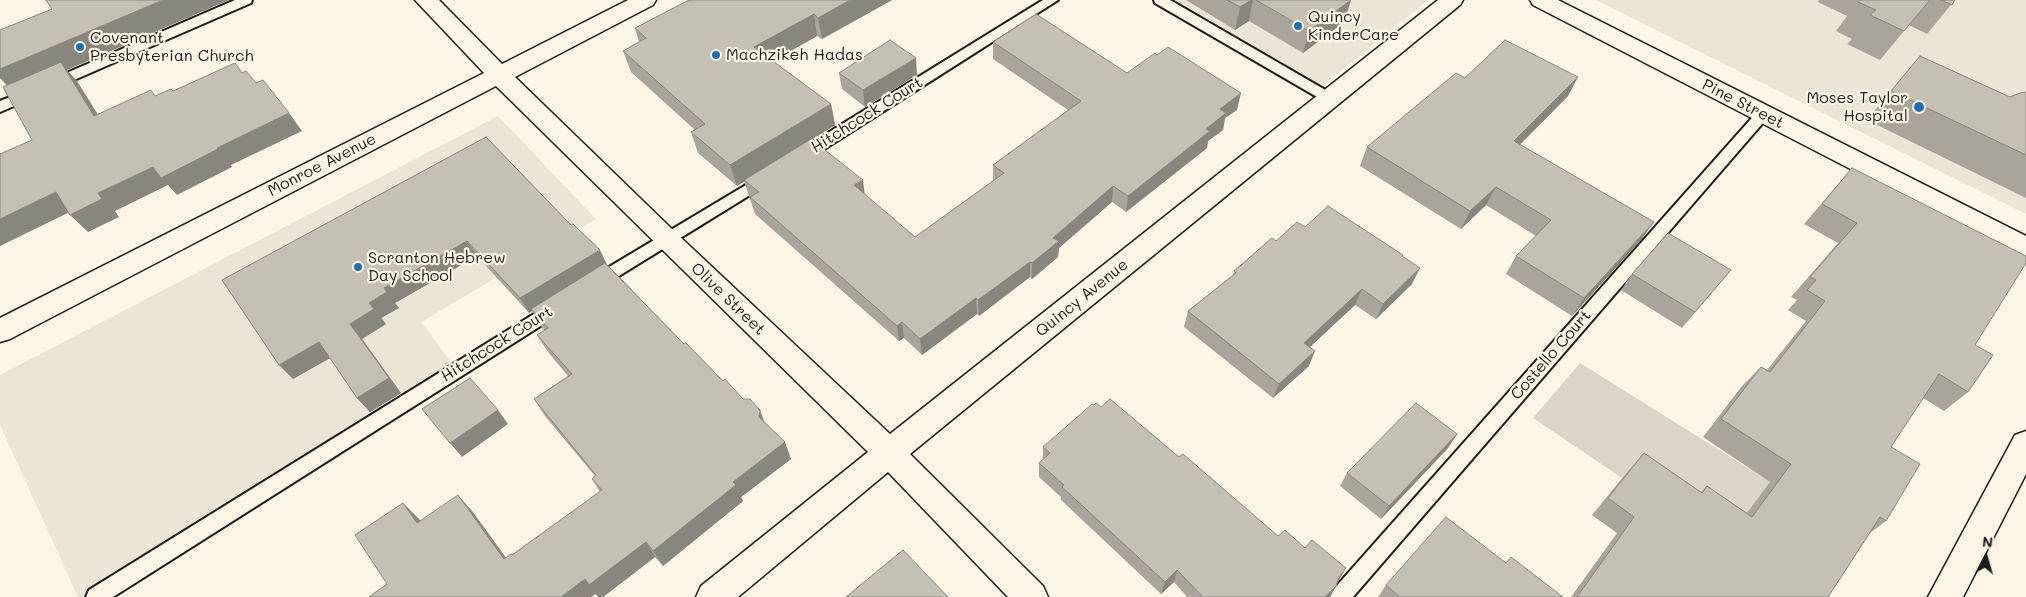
<!DOCTYPE html>
<style>
body{margin:0}
#map{position:relative;width:2026px;height:597px;overflow:hidden;background:#fcf5e5;font-family:Mali,sans-serif}
canvas{display:block}
.north{position:absolute;left:1961px;top:532px;width:50px;height:50px;-webkit-text-stroke:4px #fcf5e5;paint-order:stroke;rotate:6deg;font-size:14px;font-weight:700;line-height:20px;text-align:center;color:#1c1c1c}
.north::after{content:'';display:block;margin:auto;width:18px;height:22px;background:#1c1c1c;clip-path:polygon(50% 0,100% 100%,50% 72%,0 100%)}
</style>
<div id="map">
<canvas width="2026" height="597"></canvas>
<div class="north">N</div>
</div>
<script>
const ctx = document.querySelector('canvas').getContext('2d');
ctx.lineJoin = 'round';
function fill(path, color) { ctx.fillStyle = color; ctx.fill(path, 'evenodd'); }
const poly = rows => new Path2D(rows.map(r => 'M' + r).join(''));
function trace(path, color, width, dash) { ctx.strokeStyle = color; ctx.lineWidth = width; ctx.lineCap = dash ? 'butt' : 'round'; ctx.setLineDash(dash || []); ctx.stroke(path); }
function drawText(font, color, halo, rows, align = 'center') {
  ctx.font = font + ' Mali,sans-serif'; ctx.lineWidth = 4.5; ctx.setLineDash([]); ctx.textBaseline = 'middle'; ctx.strokeStyle = halo; ctx.fillStyle = color; for (const [text, x, y, turn = 0] of rows) {
    ctx.save(); ctx.translate(x, y); ctx.rotate((+turn || 0) * Math.PI / 180); ctx.textAlign = isNaN(turn) ? turn : align; if (halo) ctx.strokeText(text, 0, 0); ctx.fillText(text, 0, 0); ctx.restore();
  }
}
fill(poly([
 [1169,0,1428,0,1320,88],
 [1596,0,2026,0,2026,214],
 [498,116,596,219,421,322,456,369,83,597,78,597,0,425,0,375]
]), '#ebe5d6');
fill(poly([
 [1580,363,1801,501,1825,567,1628,471,1622,478,1533,418]
]), '#dbd5c8');
const lane = poly([
 [235,0,252,0,251,3,58,87,48,87,46,84,48,81,235,0],
 [1043,0,1058,0,807,160,802,161,797,160,795,156,797,152,1043,0],
 [1154,0,1170,0,1334,95,1336,98,1334,101,1329,103,1324,101,1155,3,1154,0],
 [30,89,35,91,37,94,35,97,0,112,0,101,30,89],
 [1763,109,1768,111,1770,114,1768,117,1353,597,1330,597,1333,590,1758,111,1763,109],
 [766,173,771,174,773,178,771,182,601,287,595,289,589,287,587,283,589,279,766,173],
 [555,301,561,303,563,308,561,313,113,597,86,597,89,590,555,301]
]);
const street = poly([
 [415,0,439,0,502,64,628,0,656,0,653,5,515,77,676,233,890,434,1438,0,1463,0,1460,5,910,454,1043,586,1048,597,1008,597,888,472,738,597,696,597,701,586,868,452,496,86,10,339,0,342,0,318,484,73,415,0],
 [1530,0,1558,0,2026,236,2026,258,2017,255,1533,5,1530,0]
]);
const secondary = poly([
 [2026,431,2026,474,1963,597,1928,597,2015,435,2026,431]
]);
trace(lane, '#1c1c1c', 4);
trace(street, '#1c1c1c', 3);
trace(secondary, '#1c1c1c', 3);
fill(lane, '#fcf5e5');
fill(street, '#fcf5e5');
fill(secondary, '#fcf5e5');
fill(poly([
 [892,0,822,39,817,36,773,61,831,104,835,125,812,140,865,195,915,237,993,181,993,165,1068,110,993,59,993,42,1127,73,1237,110,1225,118,1223,130,1208,141,1207,148,1126,212,1112,202,1059,248,1058,257,1032,279,1030,277,979,316,977,314,922,355,904,338,899,341,755,214,744,181,737,186,698,153,691,132,695,130,631,72,623,51,639,42,635,28],
 [1186,0,1351,0,1344,22,1303,53,1249,21,1235,30],
 [1819,0,1955,0,1927,34,1909,25,1880,60,1847,44,1852,39,1836,31,1847,16,1818,2],
 [1920,56,2010,97,2026,92,2026,198,1867,120],
 [839,73,917,75,865,107,842,89],
 [1465,78,1568,96,1520,145,1641,240,1572,316,1506,274,1516,256,1536,236,1486,205,1461,229,1360,166,1367,147],
 [486,137,607,264,684,344,743,399,760,410,764,422,791,459,741,497,743,501,663,566,655,557,603,597,598,597,596,594,387,584,403,503,420,521,472,511,506,558,512,555,600,492,592,479,595,476,545,416,534,399,568,376,548,352,537,335,544,330,541,327,532,311,529,313,477,256,395,303,399,308,381,318,386,324,362,339,401,393,370,412,357,398,330,358,293,379],
 [1852,168,1975,345,1968,392,1944,411,1923,398,1891,447,1886,521,1870,533,1828,597,1571,597,1617,533,1592,515,1628,471,1644,453,1701,492,1707,486,1747,513,1770,482,1703,437,1742,386,1761,367,1767,370,1806,321,1788,310,1797,300,1791,297,1838,243,1804,224],
 [1305,227,1402,257,1412,284,1376,319,1355,305,1310,347,1309,366,1273,398,1184,327,1188,311,1233,275,1234,271,1276,241],
 [1731,270,1682,328,1621,290,1632,274],
 [1094,405,1101,407,1179,457,1278,536,1339,580,1330,597,1187,597,1174,582,1161,594,1061,500,1061,497,1039,477,1039,463,1043,460,1043,447],
 [1457,434,1448,448,1381,519,1340,486,1347,473],
 [1386,585,1563,597,1378,597]
]), '#a9a59a');
fill(poly([
 [163,0,229,0,67,70,77,81,110,134,14,93,0,78,0,69],
 [850,0,892,0,822,39,818,18],
 [1251,0,1253,0,1249,21,1235,30,1240,7],
 [1351,0,1344,22,1303,53,1309,31],
 [814,14,817,36,759,69,754,47],
 [916,58,917,75,865,107,863,90],
 [1578,77,1568,96,1504,160,1514,141],
 [1241,93,1237,110,1225,118,1223,130,1208,141,1207,148,1126,212,1128,196,1220,109],
 [831,104,835,125,737,186,730,165],
 [289,113,302,131,231,165,232,167,177,195,168,185,115,211,119,217,88,232,70,215,98,193,153,167,217,148],
 [863,180,865,196,854,185],
 [1113,186,1112,202,1059,248,1058,257,1032,279,1032,263,1053,238],
 [1496,187,1486,205,1461,229,1470,211],
 [56,192,74,210,0,246,0,219],
 [1654,222,1641,240,1572,316,1584,298],
 [467,241,477,256,395,303,399,308,381,318,369,303,384,288],
 [600,250,607,265,531,309,532,311,529,313,520,298],
 [1030,262,1030,277,979,316,978,300],
 [1420,268,1412,284,1376,319,1383,304],
 [1362,289,1355,305,1298,358,1304,343],
 [976,298,977,314,922,355,920,339],
 [374,309,386,324,362,339,401,393,370,412,357,398,350,324],
 [902,322,904,338,899,341,897,326],
 [319,342,332,357,293,379,279,365],
 [1315,351,1309,366,1273,398,1279,384],
 [498,410,508,424,462,457,450,443],
 [760,410,766,427,759,417],
 [1457,434,1448,448,1381,519,1389,506],
 [785,442,791,459,741,497,743,501,663,566,653,551,733,482],
 [458,495,472,511,517,573,504,559],
 [403,503,419,519,432,538,417,523],
 [646,542,655,557,603,597,598,597,596,594,591,597,561,597,585,579],
 [1346,568,1339,580,1331,589,1339,577],
 [1177,570,1174,582,1161,594,1165,582],
 [1336,586,1330,597,1325,597]
]), '#89867d');
const building = poly([
 [46,0,163,0,0,69,0,30,52,9,46,0],
 [689,0,850,0,818,18,814,14,754,47,831,104,730,165,691,132,705,124,623,51,646,38,635,28,689,0],
 [1227,0,1251,0,1240,7,1227,0],
 [1256,0,1351,0,1309,31,1256,0],
 [1860,0,1930,0,1904,31,1870,15,1876,10,1858,2,1860,0],
 [1941,0,1955,0,1952,5,1941,0],
 [1036,14,1127,73,1155,53,1157,55,1168,47,1241,93,1220,109,1226,113,1206,129,1210,131,1128,196,1113,186,1053,238,1059,241,1032,263,1030,262,978,300,976,298,920,339,902,322,897,326,750,197,759,192,744,180,811,139,863,180,854,185,915,237,1004,173,993,165,1081,101,993,42,1036,14],
 [890,40,916,58,863,90,839,73,890,40],
 [1505,40,1578,77,1514,141,1654,222,1584,298,1516,256,1551,220,1496,187,1470,211,1367,147,1456,73,1465,78,1505,40],
 [1920,56,2010,97,2020,93,2026,92,2026,155,1891,91,1920,56],
 [61,62,94,116,151,90,155,96,171,89,173,91,235,63,242,73,246,71,256,83,263,80,289,113,217,148,218,149,161,178,153,167,98,193,102,199,70,215,56,192,0,219,0,154,32,140,3,87,61,62],
 [486,137,571,225,573,224,600,250,520,298,467,241,384,288,387,292,369,303,374,309,350,324,389,378,357,398,319,342,279,365,222,280,486,137],
 [1852,168,2026,256,2026,263,1975,345,1993,355,1968,392,1939,374,1891,447,1920,464,1886,521,1880,517,1828,597,1577,597,1634,517,1608,498,1644,453,1702,493,1707,486,1752,517,1791,464,1721,419,1761,367,1770,372,1825,301,1807,290,1816,280,1810,277,1857,223,1822,204,1852,168],
 [1328,206,1403,255,1402,256,1420,268,1383,304,1362,289,1304,343,1315,351,1279,384,1188,311,1236,273,1234,271,1272,238,1276,241,1297,222,1305,227,1328,206],
 [1668,233,1731,270,1695,312,1632,274,1668,233],
 [605,263,684,344,686,343,723,381,725,379,743,399,750,399,760,410,759,417,785,442,733,482,736,485,653,551,646,542,589,585,585,579,561,597,369,597,387,584,355,535,403,503,417,523,458,495,504,559,511,554,512,555,602,490,592,479,596,475,534,399,572,374,537,335,548,328,531,309,605,263],
 [470,378,498,410,450,443,422,409,470,378],
 [1110,399,1179,457,1183,454,1278,536,1285,530,1305,548,1312,540,1346,568,1339,577,1336,586,1325,597,1203,597,1177,570,1165,582,1062,487,1064,485,1039,463,1050,453,1043,447,1092,404,1094,405,1096,403,1101,407,1110,399],
 [1416,403,1457,434,1389,506,1347,473,1416,403],
 [1446,517,1506,563,1511,557,1563,597,1400,597,1386,585,1446,517],
 [903,550,948,597,846,597,903,550]
]);
fill(building, '#c4c0b3');
trace(building, '#89867d', 1);
for (const [x, y, r, color] of [
 [1298,26,5,"#1f6fb2"],
 [80,47,5,"#1f6fb2"],
 [716,55,5,"#1f6fb2"],
 [1919,107,6,"#1f6fb2"],
 [358,267,5,"#1f6fb2"]
]) { const dot = new Path2D(); dot.arc(x, y, r, 0, 2 * Math.PI); ctx.fillStyle = color; ctx.fill(dot); trace(dot, '#fcf5e5', 2); }
drawText('16px', '#1c1c1c', '#fcf5e5', [
 ["Quincy",1308,17],
 ["KinderCare",1308,35],
 ["Covenant",90,38],
 ["Presbyterian Church",90,56],
 ["Machzikeh Hadas",726,55],
 ["Moses Taylor",1908,98,"right"],
 ["Hospital",1908,116,"right"],
 ["Scranton Hebrew",368,258],
 ["Day School",368,276]
], 'left');
drawText('16px', '#1c1c1c', '#fcf5e5', [
 ["Pine Street",1743,104,27],
 ["Hitchcock Court",867,115,-32],
 ["Monroe Avenue",322,165,-27],
 ["Quincy Avenue",1082,298,-39],
 ["Olive Street",728,299,44],
 ["Hitchcock Court",497,344,-32],
 ["Costello Court",1551,355,-49]
]);
</script>
